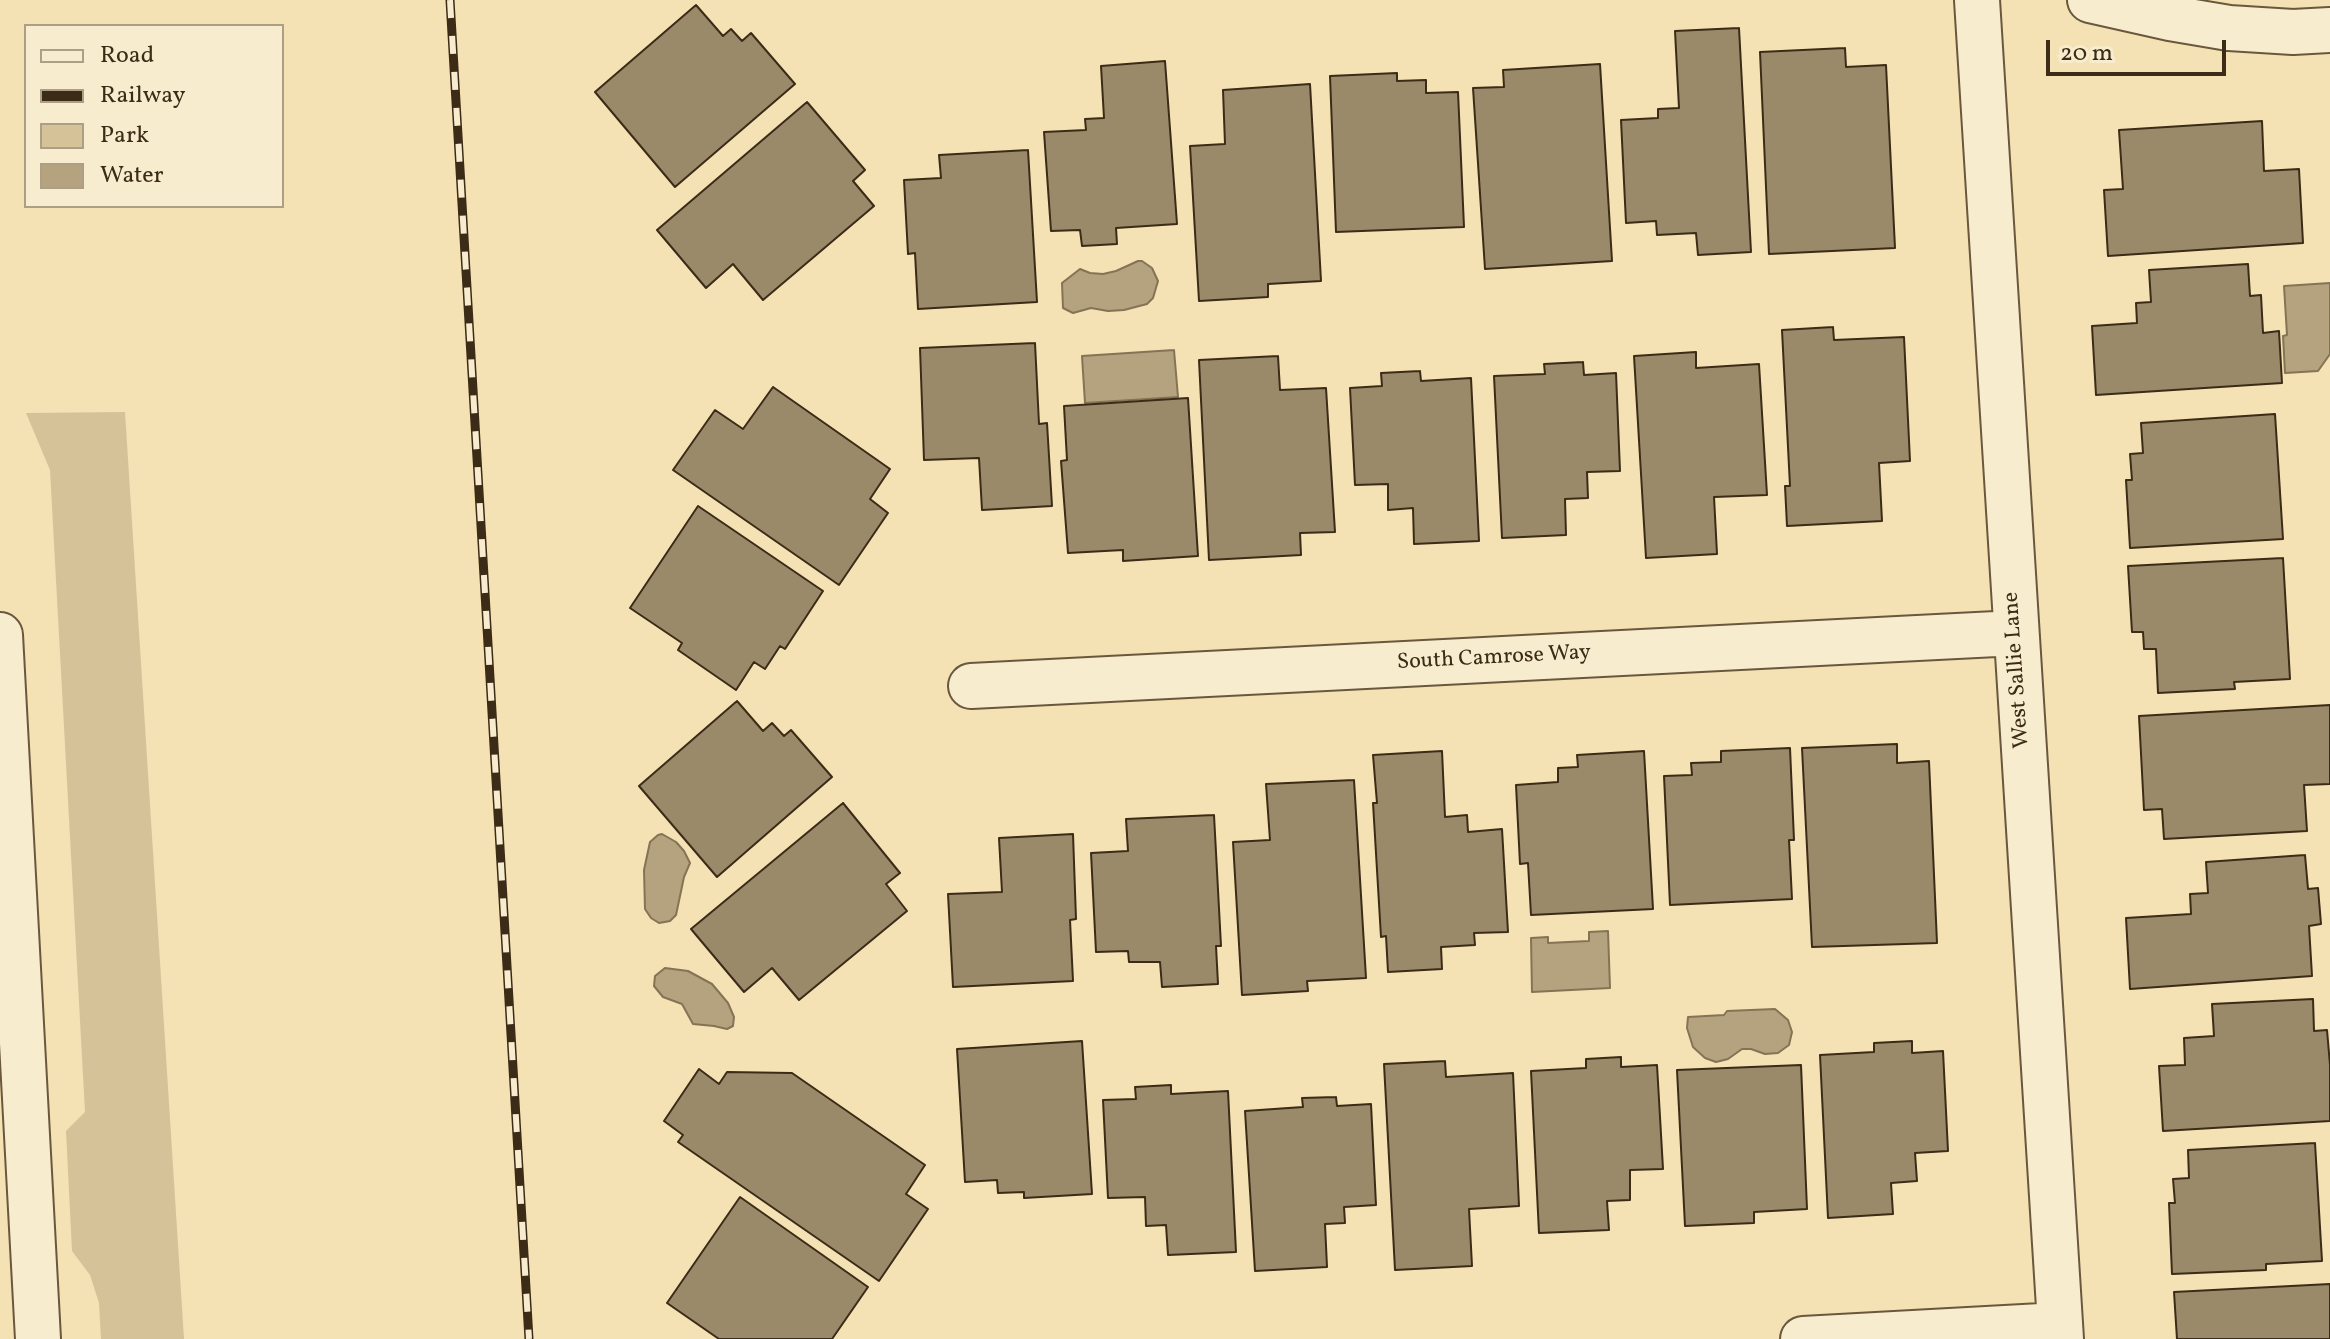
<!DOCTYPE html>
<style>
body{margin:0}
#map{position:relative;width:2330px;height:1339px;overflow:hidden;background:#f4e1b4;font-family:Vollkorn,serif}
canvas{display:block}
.legend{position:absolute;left:24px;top:24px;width:260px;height:184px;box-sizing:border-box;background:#f8ecce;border:2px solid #ac9f85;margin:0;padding:10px 14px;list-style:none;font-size:24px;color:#3b2b17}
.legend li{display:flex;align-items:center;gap:16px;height:40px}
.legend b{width:40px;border:2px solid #ac9f85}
.scale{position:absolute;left:2046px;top:40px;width:180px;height:36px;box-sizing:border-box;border:4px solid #3b2b17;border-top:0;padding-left:10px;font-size:24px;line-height:28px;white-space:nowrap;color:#3b2b17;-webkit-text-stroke:6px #f8ecce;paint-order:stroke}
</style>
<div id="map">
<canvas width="2330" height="1339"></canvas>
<ul class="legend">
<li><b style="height:10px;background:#f8ecce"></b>Road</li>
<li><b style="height:10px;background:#3b2b17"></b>Railway</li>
<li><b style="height:22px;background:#d5c299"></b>Park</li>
<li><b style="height:22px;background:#b5a37f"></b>Water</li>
</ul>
<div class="scale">20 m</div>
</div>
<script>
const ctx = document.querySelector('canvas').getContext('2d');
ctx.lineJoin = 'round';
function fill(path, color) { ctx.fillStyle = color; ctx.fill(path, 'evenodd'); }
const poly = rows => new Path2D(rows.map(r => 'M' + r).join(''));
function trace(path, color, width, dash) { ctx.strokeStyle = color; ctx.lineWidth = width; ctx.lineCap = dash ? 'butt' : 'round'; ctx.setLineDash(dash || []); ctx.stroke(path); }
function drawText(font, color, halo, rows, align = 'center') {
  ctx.font = font + ' Vollkorn,serif'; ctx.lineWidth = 6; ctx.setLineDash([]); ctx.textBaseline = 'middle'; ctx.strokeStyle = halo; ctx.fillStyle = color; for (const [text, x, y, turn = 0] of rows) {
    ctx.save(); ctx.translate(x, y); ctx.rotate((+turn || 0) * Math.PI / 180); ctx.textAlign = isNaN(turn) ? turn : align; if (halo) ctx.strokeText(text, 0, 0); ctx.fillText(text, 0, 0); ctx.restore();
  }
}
fill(poly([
 [125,412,184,1339,101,1339,99,1303,90,1275,72,1251,66,1131,85,1112,50,470,26,413]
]), '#d5c299');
const water = poly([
 [1138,261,1142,261,1152,268,1158,281,1153,298,1147,304,1124,310,1108,311,1091,308,1073,313,1063,308,1062,283,1080,269,1090,273,1103,274,1116,271,1138,261],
 [2330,283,2330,354,2318,371,2285,373,2283,336,2287,335,2284,286,2330,283],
 [1174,350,1178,397,1085,403,1082,356,1174,350],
 [662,834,676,842,684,851,690,863,684,877,676,915,670,921,659,923,651,918,645,909,644,870,650,842,658,835,662,834],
 [1608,931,1610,988,1532,992,1531,938,1548,937,1548,943,1589,941,1589,932,1608,931],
 [665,968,688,971,712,984,728,1003,734,1017,733,1026,727,1029,714,1026,693,1024,682,1004,663,997,654,986,655,976,665,968],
 [1775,1009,1788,1020,1792,1032,1789,1045,1778,1053,1765,1054,1751,1049,1742,1049,1728,1059,1716,1062,1705,1058,1693,1047,1687,1028,1688,1017,1724,1015,1727,1011,1775,1009]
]);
fill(water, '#b5a37f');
trace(water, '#847355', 2);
const building = poly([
 [696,5,723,36,731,29,742,41,751,33,795,84,675,187,595,92,696,5],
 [1739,28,1751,252,1698,255,1696,233,1657,235,1656,221,1626,223,1621,120,1658,118,1658,109,1679,108,1675,31,1739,28],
 [1845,48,1846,67,1886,65,1895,248,1769,254,1760,52,1845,48],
 [1165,61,1177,224,1116,228,1117,244,1082,246,1080,230,1051,231,1044,132,1086,130,1085,119,1104,118,1101,66,1165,61],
 [1600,64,1612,261,1485,269,1473,88,1504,87,1503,70,1600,64],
 [1397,73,1397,81,1426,80,1426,93,1458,92,1464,227,1336,232,1330,76,1397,73],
 [1310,84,1321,281,1268,284,1268,297,1199,301,1190,146,1225,144,1223,90,1310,84],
 [807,102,865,170,853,181,874,206,763,300,733,264,706,288,657,230,807,102],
 [2262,121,2264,171,2299,169,2303,243,2108,256,2104,190,2123,189,2119,130,2262,121],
 [1028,150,1037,302,918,309,915,253,908,254,904,180,941,178,939,155,1028,150],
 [2248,264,2250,296,2261,295,2263,333,2279,331,2282,383,2096,395,2092,326,2137,323,2136,303,2151,302,2149,270,2248,264],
 [1833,327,1834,340,1904,337,1910,461,1879,463,1882,521,1787,526,1785,486,1790,486,1782,330,1833,327],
 [1035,343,1039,424,1047,423,1052,506,982,510,979,458,924,460,920,348,1035,343],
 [1696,352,1696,368,1759,364,1767,495,1714,497,1717,554,1646,558,1634,356,1696,352],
 [1278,356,1280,390,1326,388,1335,532,1300,533,1301,555,1209,560,1199,360,1278,356],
 [1583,362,1584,375,1616,373,1620,471,1587,472,1588,498,1565,499,1566,535,1502,538,1494,376,1545,374,1544,364,1583,362],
 [1420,371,1421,381,1471,378,1479,541,1414,544,1413,508,1388,510,1388,484,1355,485,1350,388,1382,386,1381,373,1420,371],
 [773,387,890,469,870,499,888,513,839,585,673,470,715,410,743,429,773,387],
 [1188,398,1198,556,1123,561,1123,550,1068,553,1061,461,1067,460,1064,406,1188,398],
 [2275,414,2283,539,2130,548,2126,480,2132,480,2130,454,2143,453,2141,423,2275,414],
 [698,506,823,591,785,649,780,646,765,669,754,662,736,690,678,650,682,643,630,608,698,506],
 [2283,558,2290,679,2234,682,2235,689,2158,693,2156,649,2144,649,2143,632,2132,632,2128,566,2283,558],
 [737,701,763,731,772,723,784,736,791,730,832,777,717,877,639,786,737,701],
 [2330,705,2330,784,2304,785,2307,831,2164,839,2162,809,2144,810,2139,716,2330,705],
 [1897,744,1897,763,1929,761,1937,943,1812,947,1802,748,1897,744],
 [1790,748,1794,840,1789,840,1792,899,1670,905,1664,776,1692,775,1691,763,1721,762,1721,751,1790,748],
 [1442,751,1445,817,1467,815,1468,832,1502,829,1508,932,1474,933,1475,945,1441,947,1442,969,1388,972,1386,936,1381,937,1373,803,1377,803,1373,755,1442,751],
 [1644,751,1653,909,1531,915,1528,863,1520,864,1516,785,1558,782,1558,768,1578,767,1577,755,1644,751],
 [1354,780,1366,978,1307,981,1308,991,1242,995,1233,842,1270,840,1266,784,1354,780],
 [843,803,900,873,886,884,907,911,799,1000,772,968,744,992,691,929,843,803],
 [1214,815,1221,946,1216,946,1218,984,1162,987,1160,962,1129,962,1128,951,1096,952,1091,853,1128,851,1126,819,1214,815],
 [1073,834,1076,919,1070,920,1073,981,953,987,948,894,1002,892,999,838,1073,834],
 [2305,855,2308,889,2318,888,2321,924,2309,926,2312,976,2130,989,2126,918,2191,914,2190,894,2208,893,2206,862,2305,855],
 [2313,999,2314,1031,2327,1030,2330,1065,2330,1121,2163,1131,2159,1066,2185,1065,2184,1038,2214,1036,2212,1004,2313,999],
 [1082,1041,1092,1194,1024,1198,1024,1192,998,1193,997,1180,965,1182,957,1049,1082,1041],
 [1912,1041,1912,1053,1943,1051,1948,1151,1915,1153,1917,1181,1891,1183,1893,1214,1828,1218,1820,1055,1874,1052,1874,1043,1912,1041],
 [1621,1057,1621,1067,1657,1065,1663,1169,1630,1170,1630,1200,1607,1201,1609,1230,1539,1233,1531,1071,1586,1068,1586,1059,1621,1057],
 [1445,1061,1446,1077,1513,1073,1519,1206,1469,1209,1472,1266,1395,1270,1384,1064,1445,1061],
 [1801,1065,1807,1209,1754,1212,1754,1223,1685,1226,1677,1070,1801,1065],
 [699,1069,719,1084,727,1072,792,1073,925,1165,906,1194,928,1209,879,1281,678,1142,683,1135,664,1121,699,1069],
 [1171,1085,1171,1094,1228,1091,1236,1252,1168,1255,1166,1225,1146,1226,1145,1197,1108,1198,1103,1100,1136,1099,1135,1087,1171,1085],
 [1336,1097,1337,1106,1371,1104,1376,1205,1344,1207,1345,1223,1325,1224,1327,1267,1255,1271,1245,1111,1303,1107,1302,1098,1336,1097],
 [2315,1143,2322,1261,2266,1264,2266,1270,2172,1274,2169,1203,2175,1203,2173,1179,2189,1178,2188,1150,2315,1143],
 [740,1197,868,1287,832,1339,719,1339,667,1303,740,1197],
 [2330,1284,2330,1339,2177,1339,2174,1292,2330,1284]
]);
fill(building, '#9b8a69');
trace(building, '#3b2b17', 2);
const street = poly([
 [1977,0,2061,1339],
 [2090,0,2170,18,2229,28,2293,32,2330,30],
 [0,635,38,1339],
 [971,686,2016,633],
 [1803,1339,2060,1325]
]);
trace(street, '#69583e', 48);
trace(street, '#f8ecce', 44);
const rail = poly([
 [450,0,529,1339]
]);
trace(rail, '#3b2b17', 9);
trace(rail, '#f8ecce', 6, [18]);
drawText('22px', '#3b2b17', '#f8ecce', [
 ["South Camrose Way",1494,659,-3],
 ["West Sallie Lane",2018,670,-94]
]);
</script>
